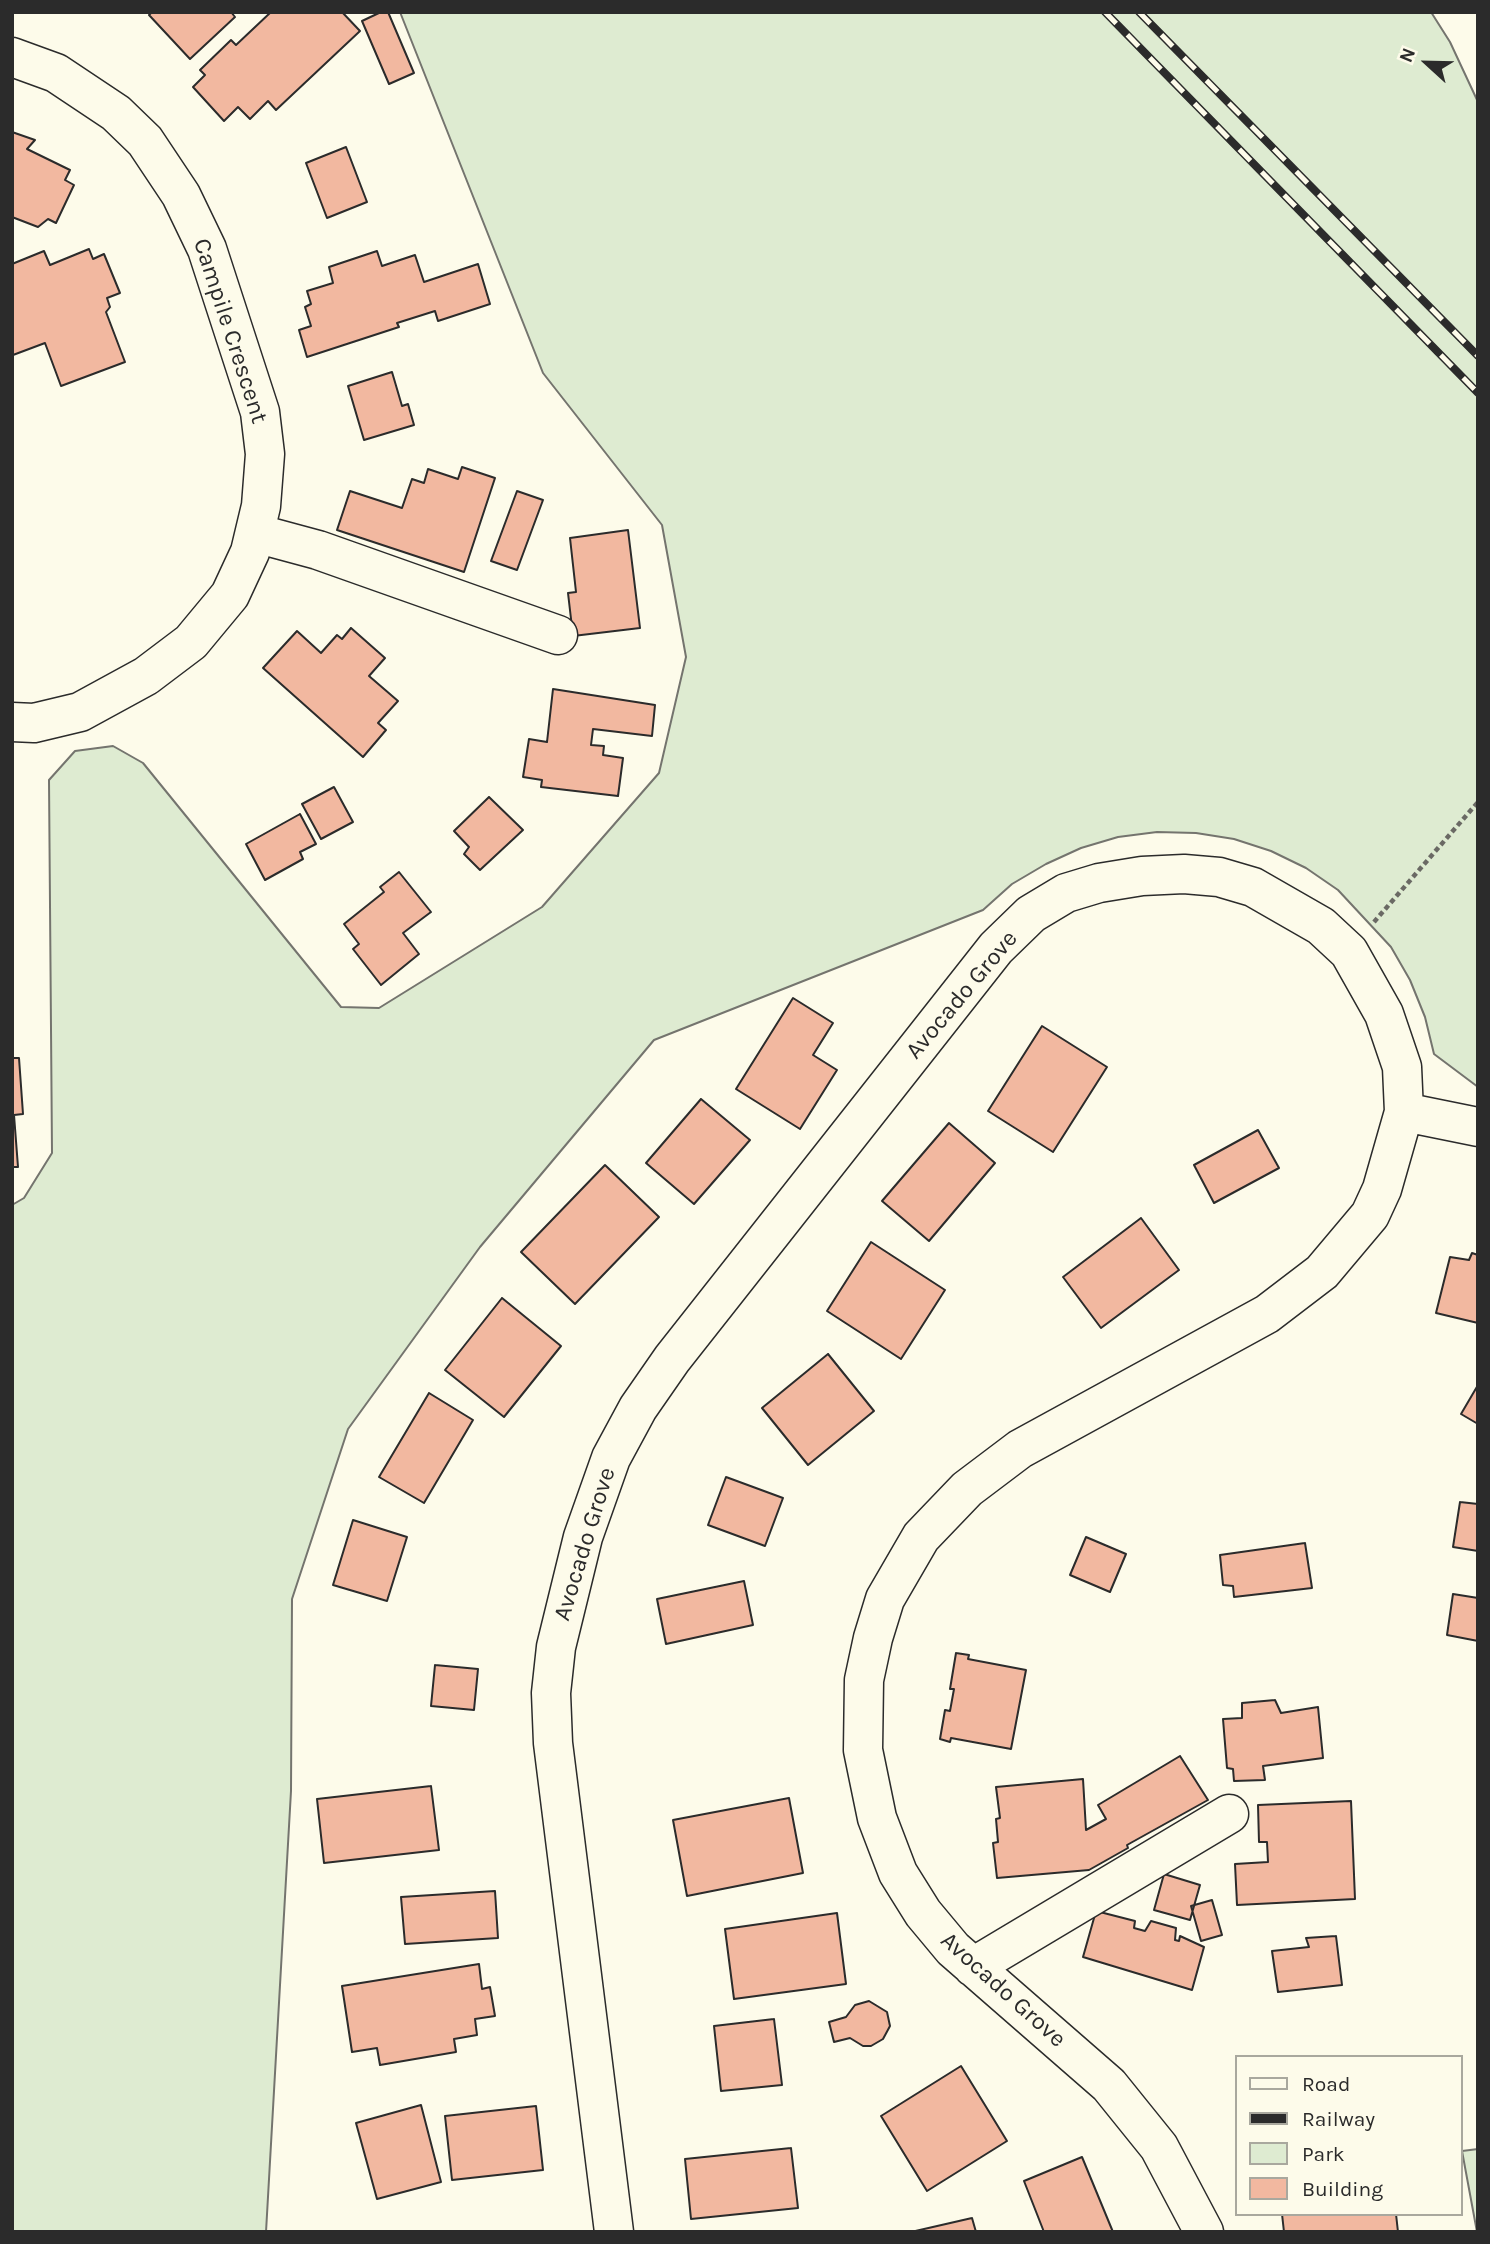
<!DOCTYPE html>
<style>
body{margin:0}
#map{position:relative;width:1490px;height:2244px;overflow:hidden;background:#fdfbea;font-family:Karla,sans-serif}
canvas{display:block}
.frame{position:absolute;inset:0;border:14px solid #2b2b2b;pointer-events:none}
.legend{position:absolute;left:1235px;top:2055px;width:228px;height:161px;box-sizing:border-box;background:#fdfbea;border:2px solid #a9a89e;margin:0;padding:9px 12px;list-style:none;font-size:21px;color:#2b2b2b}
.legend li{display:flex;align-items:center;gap:14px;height:35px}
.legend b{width:35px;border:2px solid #a9a89e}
.north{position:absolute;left:1392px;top:28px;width:70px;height:70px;-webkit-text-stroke:5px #fdfbea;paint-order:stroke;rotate:292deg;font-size:19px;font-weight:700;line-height:28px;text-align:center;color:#2b2b2b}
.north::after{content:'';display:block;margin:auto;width:24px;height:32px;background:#2b2b2b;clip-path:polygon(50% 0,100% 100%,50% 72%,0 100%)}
</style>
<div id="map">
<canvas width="1490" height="2244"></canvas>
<div class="frame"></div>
<ul class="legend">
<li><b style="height:9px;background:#fdfbea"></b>Road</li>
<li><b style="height:9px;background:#2b2b2b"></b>Railway</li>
<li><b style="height:19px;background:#deebd1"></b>Park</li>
<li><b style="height:19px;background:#f2b8a0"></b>Building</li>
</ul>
<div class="north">N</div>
</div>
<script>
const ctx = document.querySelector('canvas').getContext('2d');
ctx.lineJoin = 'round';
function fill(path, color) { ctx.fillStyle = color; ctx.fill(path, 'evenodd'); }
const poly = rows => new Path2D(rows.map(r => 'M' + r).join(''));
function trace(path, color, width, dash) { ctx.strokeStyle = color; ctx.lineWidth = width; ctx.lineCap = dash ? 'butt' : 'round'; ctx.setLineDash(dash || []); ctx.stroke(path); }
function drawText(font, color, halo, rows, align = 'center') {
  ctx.font = font + ' Karla,sans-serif'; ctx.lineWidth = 5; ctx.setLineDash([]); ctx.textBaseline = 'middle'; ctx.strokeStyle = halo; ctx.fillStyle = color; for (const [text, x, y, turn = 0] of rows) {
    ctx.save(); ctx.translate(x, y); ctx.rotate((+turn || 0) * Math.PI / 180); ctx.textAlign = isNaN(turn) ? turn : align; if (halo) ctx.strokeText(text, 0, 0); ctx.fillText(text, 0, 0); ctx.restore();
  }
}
const green = poly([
 [400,12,1431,12,1450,42,1478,102,1478,1087,1434,1054,1425,1017,1410,980,1391,947,1338,890,1306,868,1271,851,1234,839,1196,833,1157,832,1118,837,1081,848,1046,864,1012,884,983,910,654,1040,480,1247,348,1429,292,1599,291,1791,266,2232,12,2232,12,1205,24,1198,52,1153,49,780,75,751,113,746,143,763,341,1007,379,1008,542,907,659,773,686,657,662,525,543,373,400,12],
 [1478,2149,1478,2232,1477,2232,1462,2151,1478,2149]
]);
fill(green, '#deebd1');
trace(green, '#74746e', 2);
const building = poly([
 [152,12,231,12,235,17,190,59,149,15,152,12],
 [271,12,342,12,360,31,276,110,268,101,250,119,238,107,224,121,193,87,205,75,200,70,231,40,236,45,271,12],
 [381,12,388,12,414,73,389,84,362,21,381,12],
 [12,132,35,140,27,149,70,170,65,180,74,185,56,223,48,219,38,227,12,217,12,132],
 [346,147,367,202,327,218,306,163,346,147],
 [89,249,93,259,104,254,120,293,107,298,110,307,106,312,125,362,61,386,45,343,13,355,12,264,44,251,50,265,89,249],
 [377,251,382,266,415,255,424,282,478,264,490,304,438,321,435,311,397,323,399,327,307,357,299,330,311,326,305,307,311,304,307,291,333,283,329,267,377,251],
 [392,372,402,406,408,404,414,425,364,440,348,386,392,372],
 [462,467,495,478,464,572,337,530,350,491,402,508,412,479,424,483,428,469,458,479,462,467],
 [517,491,543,500,517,570,491,561,517,491],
 [628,530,640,628,573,636,568,593,576,592,570,538,628,530],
 [351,628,385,658,369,676,398,701,378,723,386,730,363,757,263,668,297,631,321,653,337,635,342,639,351,628],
 [553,689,655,705,652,736,593,729,591,745,604,746,603,755,623,758,618,796,541,787,542,780,523,777,529,739,547,742,553,689],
 [334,787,353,822,321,839,302,804,334,787],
 [489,797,523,830,480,870,464,854,469,847,454,831,489,797],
 [300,814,316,844,300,852,303,859,265,880,246,844,300,814],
 [399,872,431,912,403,933,419,954,381,985,353,949,359,944,344,924,384,892,380,887,399,872],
 [793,998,833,1023,813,1055,837,1070,800,1129,736,1089,793,998],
 [1042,1026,1107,1067,1053,1152,988,1111,1042,1026],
 [12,1058,19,1058,23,1114,14,1115,18,1167,12,1167,12,1058],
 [701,1099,750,1140,694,1204,646,1163,701,1099],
 [949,1123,995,1163,929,1241,882,1201,949,1123],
 [1258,1130,1279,1168,1214,1203,1194,1165,1258,1130],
 [605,1165,659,1217,575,1304,521,1252,605,1165],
 [1141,1218,1179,1270,1101,1328,1063,1277,1141,1218],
 [871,1242,945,1290,901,1359,827,1311,871,1242],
 [1472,1253,1478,1255,1478,1323,1436,1313,1450,1257,1469,1260,1472,1253],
 [502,1298,561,1346,504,1417,445,1370,502,1298],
 [828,1354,874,1411,808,1465,762,1408,828,1354],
 [1478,1385,1478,1424,1461,1414,1478,1385],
 [429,1393,473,1420,424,1503,379,1477,429,1393],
 [726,1477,783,1498,765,1546,708,1525,726,1477],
 [1460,1502,1478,1504,1478,1551,1453,1547,1460,1502],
 [353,1520,407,1537,387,1601,333,1585,353,1520],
 [1086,1537,1126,1554,1110,1592,1070,1575,1086,1537],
 [1305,1543,1312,1588,1234,1597,1233,1586,1223,1585,1220,1555,1305,1543],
 [744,1581,753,1625,666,1644,657,1599,744,1581],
 [1453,1594,1478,1598,1478,1641,1447,1635,1453,1594],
 [956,1653,969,1655,968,1659,1026,1670,1011,1749,951,1738,950,1742,940,1739,945,1710,950,1711,954,1689,950,1689,956,1653],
 [435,1665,478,1669,474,1710,431,1706,435,1665],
 [1275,1700,1281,1713,1318,1707,1323,1758,1263,1766,1265,1780,1234,1781,1233,1769,1227,1768,1223,1719,1242,1718,1242,1703,1275,1700],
 [1180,1756,1208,1800,1127,1845,1128,1848,1089,1870,997,1878,993,1843,998,1842,996,1819,1000,1818,996,1787,1083,1779,1086,1830,1106,1819,1098,1805,1180,1756],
 [431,1786,439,1850,324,1863,317,1799,431,1786],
 [789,1798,803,1873,687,1896,673,1820,789,1798],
 [1351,1801,1355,1899,1237,1905,1235,1864,1268,1862,1267,1842,1259,1842,1258,1805,1351,1801],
 [1164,1874,1200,1885,1190,1920,1154,1910,1164,1874],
 [495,1891,498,1938,405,1944,401,1897,495,1891],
 [1212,1900,1222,1935,1201,1941,1191,1906,1212,1900],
 [1096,1911,1135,1921,1134,1928,1145,1931,1151,1921,1176,1928,1175,1940,1179,1941,1180,1936,1204,1947,1192,1990,1083,1957,1096,1911],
 [837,1913,846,1984,734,1999,725,1929,837,1913],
 [1336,1936,1342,1985,1278,1992,1272,1951,1309,1947,1306,1938,1336,1936],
 [479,1964,482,1989,490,1987,495,2016,475,2019,477,2035,454,2039,456,2052,380,2065,377,2048,352,2052,342,1986,479,1964],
 [869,2001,887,2012,890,2026,883,2039,871,2046,863,2046,850,2038,834,2042,829,2022,846,2017,855,2005,869,2001],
 [774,2019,782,2085,721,2091,714,2026,774,2019],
 [961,2066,1007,2141,927,2191,881,2116,961,2066],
 [421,2105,441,2182,377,2199,356,2123,421,2105],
 [536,2106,543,2170,452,2180,445,2116,536,2106],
 [791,2148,798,2208,691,2219,685,2159,791,2148],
 [1082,2157,1113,2232,1044,2232,1024,2181,1082,2157],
 [1282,2214,1396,2214,1398,2232,1284,2232,1282,2214],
 [972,2218,976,2232,911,2232,972,2218]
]);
fill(building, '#f2b8a0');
trace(building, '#2b2b2b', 2);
const minor = poly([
 [12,57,56,73,116,113,145,141,181,195,207,249,260,412,265,454,261,506,250,552,230,595,191,642,146,676,80,712,34,723,12,722],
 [255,533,318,550,558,635],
 [1404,1112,1478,1127],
 [973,1967,1229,1814],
 [614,2232,553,1743,551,1693,556,1647,583,1537,611,1458,638,1408,672,1359,996,948,1031,914,1066,893,1099,883,1142,876,1184,874,1219,877,1253,887,1321,926,1349,952,1384,1014,1402,1067,1404,1112,1382,1189,1370,1215,1322,1272,1267,1314,1020,1449,967,1489,921,1537,885,1599,873,1638,864,1680,863,1750,877,1818,898,1873,923,1913,953,1949,1109,2085,1159,2147,1204,2232]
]);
trace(minor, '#2b2b2b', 41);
trace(poly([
 [1374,922,1478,802]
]), '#6a6964', 4.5, [5, 3.5]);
trace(minor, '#fdfbea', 38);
const rail = poly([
 [1105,12,1478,393],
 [1139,12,1478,356]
]);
trace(rail, '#2b2b2b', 8);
trace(rail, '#fdfbea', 5, [16]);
drawText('24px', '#2b2b2b', '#fdfbea', [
 ["Campile Crescent",230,331,72],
 ["Avocado Grove",962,995,-50],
 ["Avocado Grove",585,1544,-73],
 ["Avocado Grove",1003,1990,42]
]);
</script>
